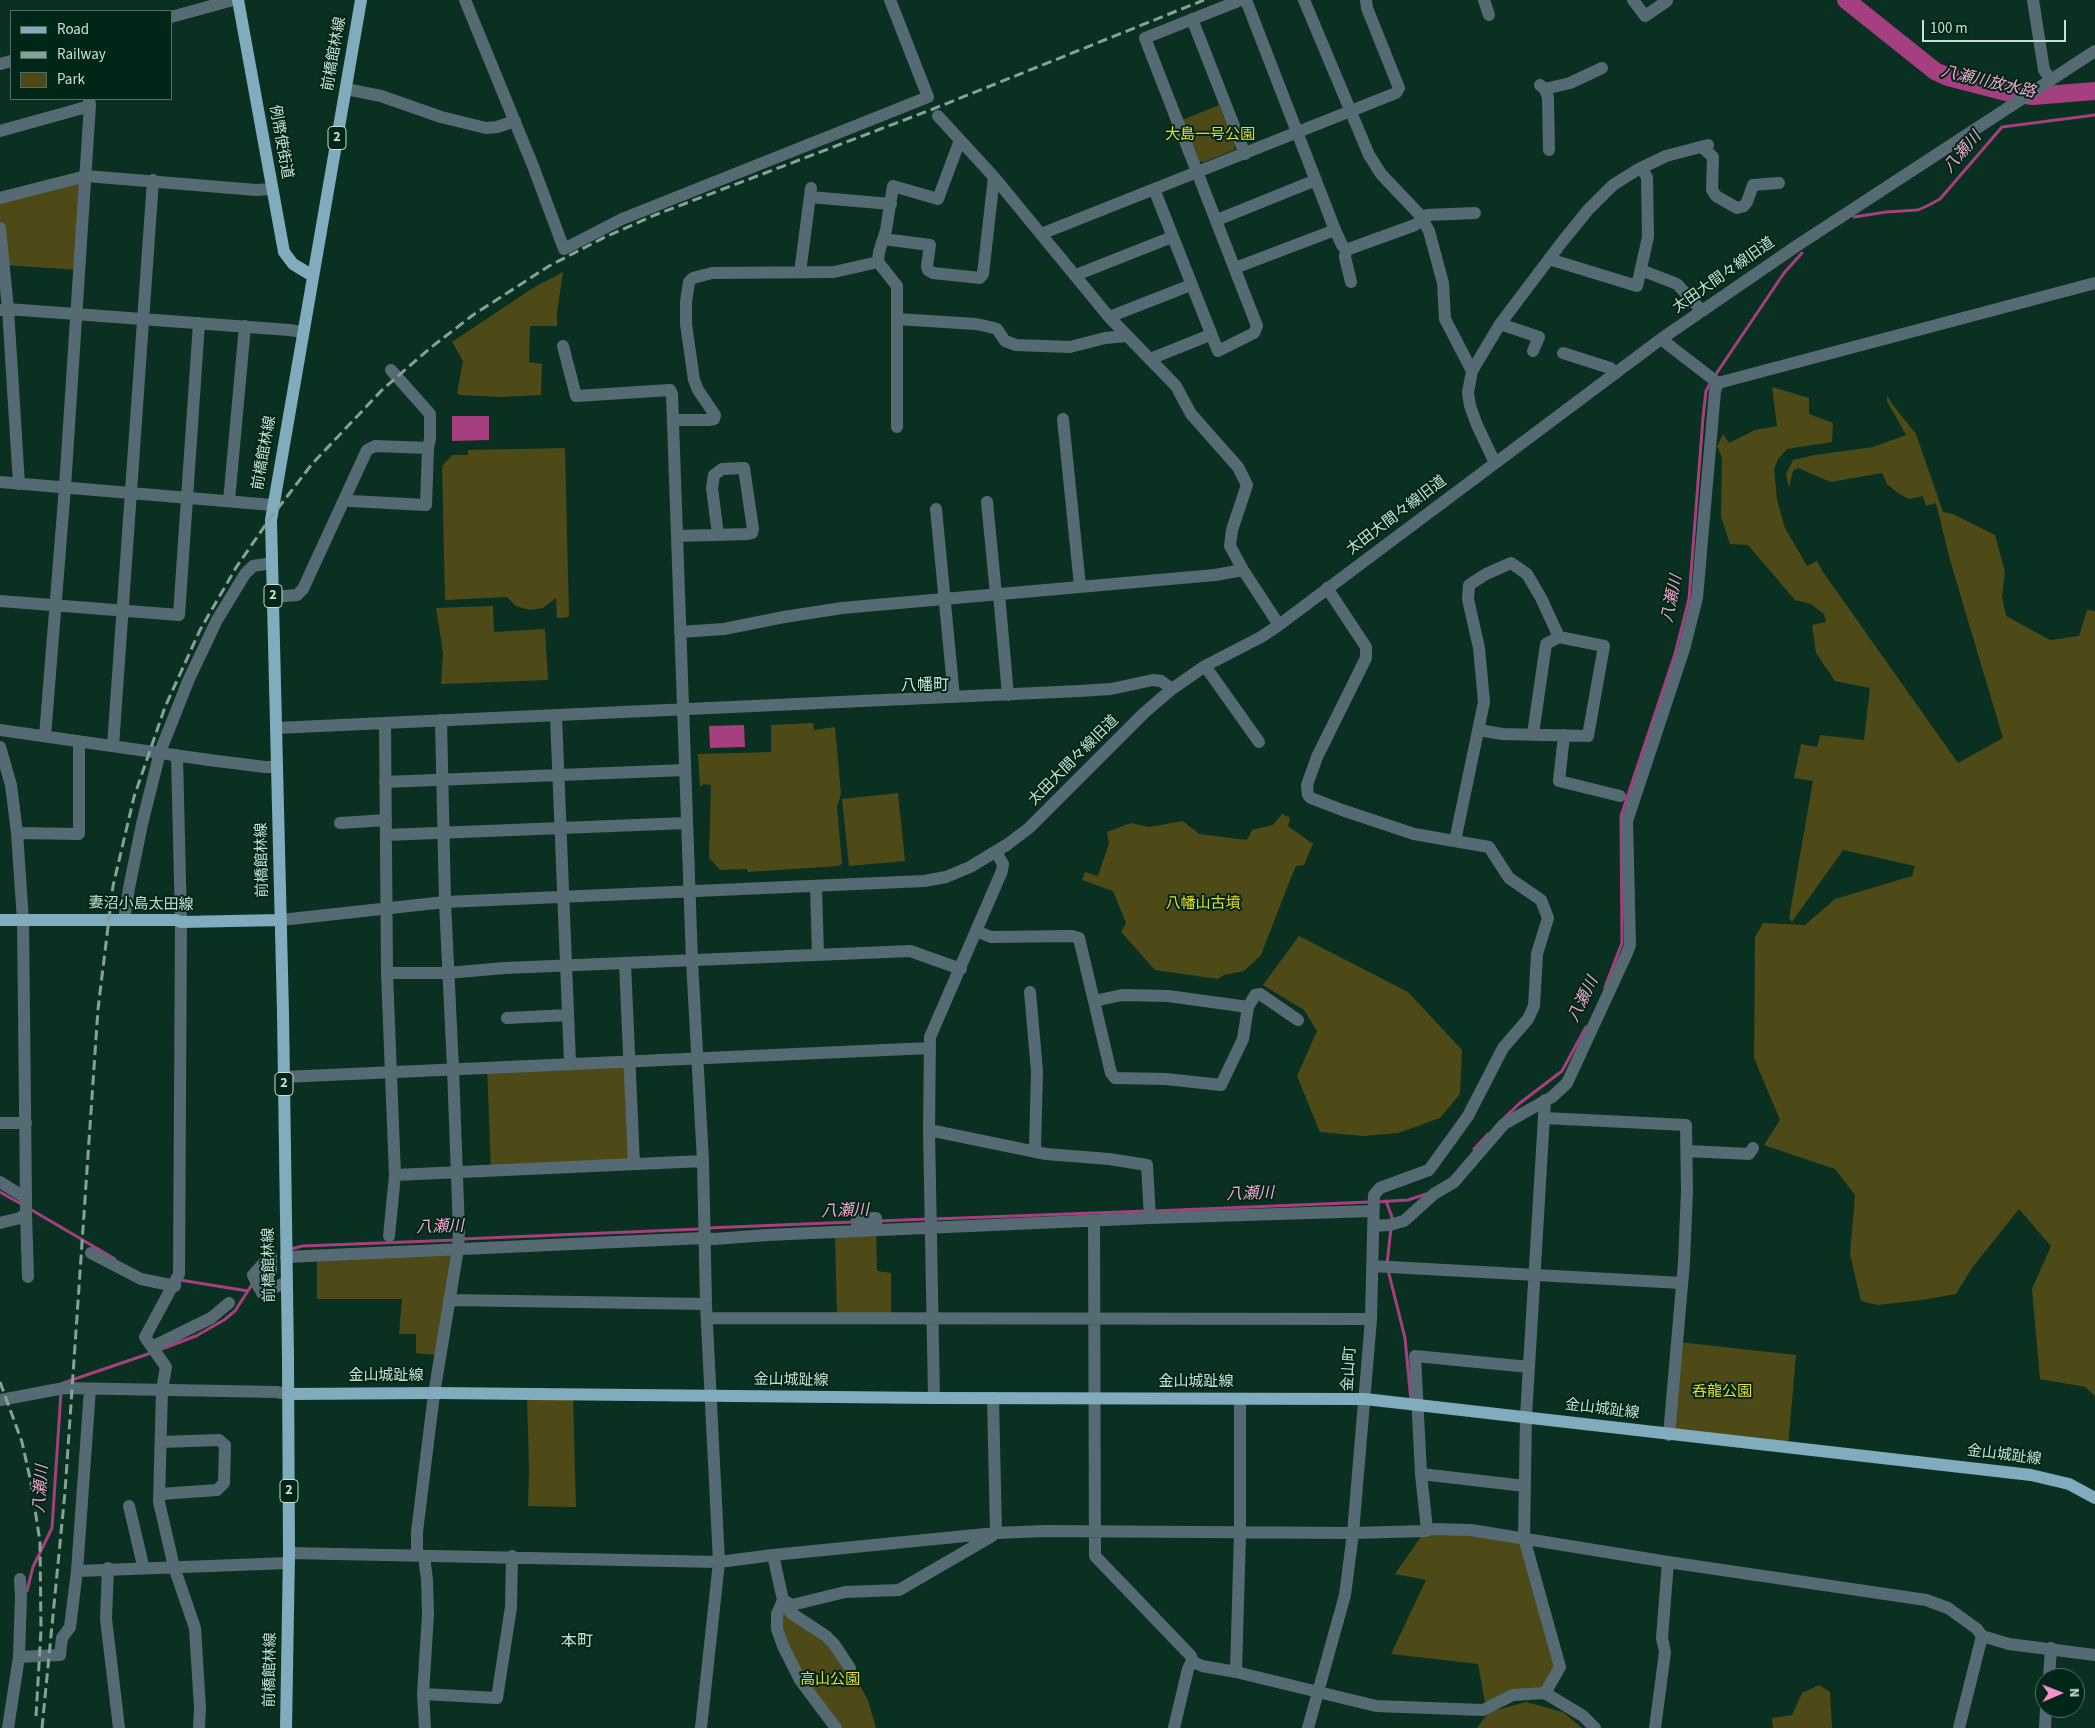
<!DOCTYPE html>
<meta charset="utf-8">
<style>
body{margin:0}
#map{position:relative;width:2095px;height:1728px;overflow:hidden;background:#0a3022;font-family:"Source Sans 3",sans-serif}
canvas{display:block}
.legend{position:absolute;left:10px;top:10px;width:162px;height:90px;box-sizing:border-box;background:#002618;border:1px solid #507063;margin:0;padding:6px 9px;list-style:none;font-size:15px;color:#c7e0d4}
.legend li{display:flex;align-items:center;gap:10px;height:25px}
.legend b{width:25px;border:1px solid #507063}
.north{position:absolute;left:2035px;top:1668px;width:50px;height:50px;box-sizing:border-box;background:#002618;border:1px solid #507063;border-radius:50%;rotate:89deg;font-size:14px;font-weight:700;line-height:20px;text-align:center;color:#c7e0d4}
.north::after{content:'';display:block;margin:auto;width:18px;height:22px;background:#f790cd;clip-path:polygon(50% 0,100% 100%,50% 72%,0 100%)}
.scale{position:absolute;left:1922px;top:20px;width:144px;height:22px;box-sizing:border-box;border:2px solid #c7e0d4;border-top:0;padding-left:6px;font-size:15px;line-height:18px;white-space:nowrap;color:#c7e0d4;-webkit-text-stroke:4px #002618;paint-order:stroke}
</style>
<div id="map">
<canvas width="2095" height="1728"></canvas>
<ul class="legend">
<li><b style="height:6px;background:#81acbd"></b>Road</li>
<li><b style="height:6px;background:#85a296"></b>Railway</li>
<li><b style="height:14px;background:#4e4a18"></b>Park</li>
</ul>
<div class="north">N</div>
<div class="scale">100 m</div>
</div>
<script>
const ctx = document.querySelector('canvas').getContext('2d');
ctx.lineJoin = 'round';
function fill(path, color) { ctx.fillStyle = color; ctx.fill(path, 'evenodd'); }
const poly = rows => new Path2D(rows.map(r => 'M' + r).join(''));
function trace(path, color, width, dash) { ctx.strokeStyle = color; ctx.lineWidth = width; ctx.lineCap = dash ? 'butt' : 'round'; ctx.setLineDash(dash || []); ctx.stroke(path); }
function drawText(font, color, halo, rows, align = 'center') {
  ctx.font = font + ' "Source Sans 3","Noto Sans JP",sans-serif'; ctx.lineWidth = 4; ctx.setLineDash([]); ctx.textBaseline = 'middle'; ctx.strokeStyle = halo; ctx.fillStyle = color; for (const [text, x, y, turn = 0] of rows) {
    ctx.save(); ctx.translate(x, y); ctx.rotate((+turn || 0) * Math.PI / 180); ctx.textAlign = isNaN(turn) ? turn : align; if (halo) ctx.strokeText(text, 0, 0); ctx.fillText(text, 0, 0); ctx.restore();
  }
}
fill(poly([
 [1219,105,1235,146,1234,150,1204,162,1198,161,1182,120],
 [86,176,79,270,4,265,0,237,0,198],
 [563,272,557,312,557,326,530,326,529,362,542,364,541,395,502,397,460,395,457,393,463,361,452,342,533,288],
 [1772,387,1809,398,1809,414,1833,423,1832,442,1787,449,1778,459,1774,469,1777,500,1785,528,1807,566,1817,561,1823,572,1958,763,2003,738,1950,560,1936,503,1926,506,1923,496,1909,499,1898,493,1887,484,1882,473,1831,482,1798,468,1793,471,1789,488,1786,474,1793,460,1815,455,1873,447,1906,435,1887,401,1887,395,1892,404,1916,434,1943,512,1953,514,1995,535,2005,572,2002,596,2006,616,2050,640,2079,636,2087,610,2095,611,2095,1396,2085,1387,2040,1379,2032,1289,2051,1246,2019,1209,1972,1268,1956,1294,1922,1300,1878,1305,1861,1301,1850,1254,1855,1195,1835,1169,1764,1145,1780,1120,1754,1058,1755,937,1763,923,1805,925,1835,899,1912,876,1915,866,1843,850,1792,922,1789,918,1813,781,1794,778,1801,744,1817,747,1820,735,1864,740,1870,688,1835,681,1816,653,1812,625,1826,622,1824,614,1811,604,1795,600,1748,545,1730,544,1721,516,1722,458,1717,446,1723,434,1729,443,1755,430,1777,426],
 [565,448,569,617,557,618,556,598,543,608,530,610,516,606,507,597,445,600,442,466,452,455,468,455,468,450],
 [493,606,494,632,545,629,548,680,441,684,443,652,436,608],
 [813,723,814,730,835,727,841,794,837,807,842,863,839,866,748,872,747,869,720,870,709,858,711,785,704,784,700,787,698,754,771,752,771,725],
 [898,793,905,861,849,866,842,799],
 [1282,814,1290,818,1288,826,1313,844,1304,865,1296,866,1290,880,1261,955,1244,971,1224,975,1218,979,1155,970,1121,932,1126,923,1113,891,1082,880,1085,872,1098,876,1109,843,1107,832,1131,823,1149,827,1183,821,1199,834,1247,840,1252,830,1273,825],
 [1299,936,1408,992,1462,1050,1460,1094,1440,1118,1398,1133,1363,1136,1320,1132,1297,1076,1317,1031,1304,1010,1263,985],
 [630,1060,634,1164,491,1170,487,1066],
 [876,1230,877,1271,891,1273,891,1318,837,1318,835,1232],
 [454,1253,435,1355,416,1353,416,1334,399,1334,402,1299,317,1299,317,1260],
 [1678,1342,1796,1355,1788,1447,1669,1435],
 [527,1394,573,1395,576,1507,528,1506,529,1471],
 [1425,1531,1524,1538,1558,1654,1545,1693,1485,1702,1478,1664,1391,1654,1426,1580,1395,1574],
 [783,1600,826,1636,850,1668,868,1700,876,1728,835,1728,783,1646],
 [1819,1685,1830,1692,1832,1728,1773,1728,1772,1718,1792,1715,1802,1693],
 [1526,1702,1563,1712,1582,1728,1477,1728,1489,1712]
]), '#4e4a18');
fill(poly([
 [452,416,489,416,489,440,452,441],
 [744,725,745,747,710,748,709,726]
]), '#a53f7f');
trace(poly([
 [1854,217,1886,212,1918,210,1929,205,1940,199,2002,127,2095,115],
 [1714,377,1784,273,1802,253],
 [1605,987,1622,943,1621,816,1675,654,1689,599,1703,418,1706,391,1711,382],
 [1505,1117,1520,1103,1562,1071,1586,1027],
 [1474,1149,1488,1134],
 [0,1192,23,1205],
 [1386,1201,1392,1217,1392,1222],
 [1376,1202,1408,1200,1426,1194],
 [30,1209,115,1259],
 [1154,1211,1370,1202],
 [934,1219,1147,1211],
 [879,1221,928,1219],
 [707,1228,853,1222],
 [462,1239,700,1229],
 [290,1249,303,1246,456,1240],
 [1387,1264,1391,1228],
 [1388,1270,1405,1338,1411,1401],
 [180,1280,248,1291],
 [159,1350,196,1336,224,1320,235,1311,253,1283],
 [63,1383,151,1353],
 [27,1591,33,1567,52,1528,61,1392]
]), '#a53f7f', 3);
trace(poly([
 [1846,0,1935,71,1948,77,2010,93,2033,96,2095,91]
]), '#a53f7f', 18);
trace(poly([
 [465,0,533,166,564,249,622,219,928,97,890,0],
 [1246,0,1335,230,1342,245,1346,250,1345,257,1351,282],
 [1304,0,1369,155,1381,174,1420,215,1429,231,1443,283,1445,319,1472,371,1468,392,1470,406,1477,425,1495,463],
 [1484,0,1489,15],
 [1633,0,1645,16,1667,1,1666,0],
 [2033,0,2044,70,2050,79],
 [171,17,233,0],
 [1192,19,1245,154],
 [0,64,11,61],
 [1540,85,1545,89,1548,98,1549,150],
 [346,89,381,96,441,117,486,128,497,127,515,121],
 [1545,89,1570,83,1602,68],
 [938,116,994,177,1109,317,1176,386,1191,414,1238,467,1247,485,1232,530,1230,546,1243,570,1279,625],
 [0,131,90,106],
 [1702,147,1713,157,1712,190,1716,196,1737,208,1744,206,1747,202,1753,185,1779,183],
 [1154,189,1218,351,1254,333,1257,326,1145,38,1241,0],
 [810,197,891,204],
 [0,198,86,176,256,190,272,189],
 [1217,220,1316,180],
 [0,228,8,309,19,484],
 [1041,234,1396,93,1399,88,1367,8,1366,0],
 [883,239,930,245,927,266,928,270,933,273,980,278,983,274,994,177],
 [1346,250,1415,225,1427,215,1475,213],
 [1549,259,1637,286,1648,237,1647,177,1641,168],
 [801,265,811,188],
 [1235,268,1335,230],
 [1641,270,1677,284,1702,311],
 [1076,275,1172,237],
 [0,310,8,309,289,330,303,332],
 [1109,317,1191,285],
 [897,319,976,324,990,327,997,329,1005,341,1016,345,1070,347,1105,338,1127,336],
 [1500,324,1539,337,1533,351],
 [1661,339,1718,383],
 [563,346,576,396,670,390,672,394,692,961,703,1161,706,1304,719,1562,701,1728],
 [1563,353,1610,368,1616,373],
 [1150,359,1210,335],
 [1472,371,1500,324,1562,242,1588,210,1613,185,1637,170,1666,156,1708,145],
 [1063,419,1080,586],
 [673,420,709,420,714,419,715,415,698,390,694,380,686,324,686,302,689,282,693,278,712,273,834,272,878,262],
 [897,427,897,286,878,262,879,252,886,230,893,186,938,199,960,140],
 [0,482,272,505],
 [345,499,351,501,426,505,428,448],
 [229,501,245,326],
 [987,502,996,594],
 [936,509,954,697],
 [677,536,748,534,752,533,753,529,744,468,722,469,714,475,712,488,718,535],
 [999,594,1008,695],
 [273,597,297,595,303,589,367,450,375,446,428,448,430,439,430,414,391,370],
 [0,601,179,615,199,323],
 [680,632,724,629,784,617,842,608,1215,575,1243,570],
 [1205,666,1259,742],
 [556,716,570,1063],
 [385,723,387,973,395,1175,389,1236],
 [276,728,1079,691,1111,689,1153,680,1161,681,1172,689],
 [0,730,209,760,265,767,277,767],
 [1479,730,1502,734,1588,736,1604,646,1559,637,1546,644,1533,734],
 [1564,735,1559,781,1620,796],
 [45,736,65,487,90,105,89,99],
 [113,746,153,180],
 [0,747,11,785,17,833,23,920,26,1200,26,1213,20,1218,0,1223],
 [177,755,181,922,179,1274,145,1337,166,1367,162,1390,159,1502,174,1567,195,1628,200,1708,199,1728],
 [385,782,685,770],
 [340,823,386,820],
 [17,833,79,834,79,741],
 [386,835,687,823],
 [1455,841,1484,702,1479,648,1468,599,1469,585,1486,574,1511,563,1527,574,1541,598,1559,637],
 [816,886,818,955],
 [124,920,129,888,142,824,160,752,189,679,217,620,245,574,253,566,272,563],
 [281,920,445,902,924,881,946,877,970,867,1008,844,1029,828,1144,713,1172,689,1205,666,1261,637,1279,625,1661,339,1798,245,2095,51],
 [976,931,991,937,1072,936,1079,938,1111,1073,1115,1078,1166,1079,1221,1085,1243,1039,1248,1007,1255,995,1260,994,1298,1020],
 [625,964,634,1164],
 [387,973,447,973,505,968,910,951,961,969],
 [1030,992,1037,1071,1035,1150],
 [1094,1001,1122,995,1168,996,1248,1007],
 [507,1018,568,1015],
 [284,1077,930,1048],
 [1544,1118,1686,1125,1687,1191,1684,1262,1669,1435],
 [0,1123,26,1123],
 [929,1130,1046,1154,1109,1159,1147,1165,1150,1218],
 [1687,1151,1749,1154,1753,1148],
 [395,1175,703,1161],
 [0,1182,26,1198],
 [26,1213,28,1277],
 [876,1218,876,1228,857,1229,857,1219,876,1218],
 [1094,1221,1095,1556,1191,1656,1192,1661],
 [1373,1226,1389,1225,1404,1221,1434,1194,1454,1182,1504,1124,1552,1097,1567,1083,1627,953,1630,945,1627,821,1684,649,1697,598,1715,391,1718,383,2095,283],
 [91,1253,141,1279,175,1286],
 [271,1255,271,1271,259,1288,253,1275,271,1255],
 [286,1257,704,1238,714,1239,767,1235,1150,1218,1373,1211],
 [1372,1266,1682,1283],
 [262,1293,287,1282],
 [449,1300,706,1304],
 [707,1318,1371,1319],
 [152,1347,211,1318,229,1303],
 [934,1398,929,1130,930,1037,1002,871,1003,864,996,852],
 [993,1398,996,1533],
 [0,1400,64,1388,276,1392,288,1394],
 [1421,1474,1427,1530],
 [1525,1486,1421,1474,1415,1356,1529,1367],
 [160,1494,217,1490,224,1483,225,1445,219,1440,161,1442],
 [129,1506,142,1561,141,1568],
 [289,1553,719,1562,773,1555,996,1533,1045,1531,1353,1533,1425,1531,1431,1529,1471,1530,1668,1562,1926,1600,1948,1608,1977,1629,1982,1636,2009,1644,2095,1655],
 [417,1554,417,1532,434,1394,458,1249,459,1231,453,1068,445,902,441,720],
 [773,1555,783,1600,777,1614,777,1629,783,1646,800,1680,836,1728],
 [424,1556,427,1580,428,1614,423,1694,425,1728],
 [108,1568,106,1619,119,1728],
 [77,1571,289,1563],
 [783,1600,792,1605,845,1592,899,1590,992,1536],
 [783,1600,791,1613,826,1636,834,1644,850,1668],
 [19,1657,60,1655,62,1638,70,1627,77,1571,90,1389],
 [1236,1672,1240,1533,1240,1399],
 [2049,1678,2051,1648],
 [1545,1693,1560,1667,1524,1538,1526,1416,1545,1100],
 [423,1694,497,1698,511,1607,512,1556],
 [8,1728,19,1657,21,1596,20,1579],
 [1174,1728,1188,1669,1192,1661,1202,1666,1236,1672,1376,1706,1483,1710,1513,1695,1545,1693,1583,1716,1595,1728],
 [1308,1728,1345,1595,1353,1533,1371,1319,1374,1195,1380,1188,1429,1170,1468,1116,1503,1048,1528,1019,1534,1006,1537,954,1548,918,1541,900,1509,878,1489,847,1414,834,1342,810,1311,798,1308,795,1307,785,1317,757,1366,658,1366,647,1327,588],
 [1655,1728,1665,1652,1662,1638,1668,1562],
 [1959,1728,1982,1636],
 [2045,1728,2046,1708]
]), '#566a73', 12);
trace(poly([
 [238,0,284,252,293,264,313,276],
 [0,920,176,920,181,922,281,920],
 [288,1394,435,1393,934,1398,1365,1399,2031,1475,2069,1484,2095,1498],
 [286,1728,289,1553,288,1357,283,1013,271,520,361,0]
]), '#81acbd', 12);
trace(poly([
 [0,1382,22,1442,31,1483,40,1542,41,1630,36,1716],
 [42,1728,65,1492,98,1009,113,886,134,797,165,707,200,630,237,566,269,520,312,464,382,390,429,349,473,315,549,266,605,237,655,215,933,109,1204,0]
]), '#85a296', 3, [10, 5]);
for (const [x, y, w] of [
 [337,138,18],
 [273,596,18],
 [284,1084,18],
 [289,1491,18]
]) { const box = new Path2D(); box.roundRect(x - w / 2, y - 11.5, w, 23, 4); ctx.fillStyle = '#002618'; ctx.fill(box); trace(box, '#c7e0d4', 1); }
drawText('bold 14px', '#c7e0d4', null, [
 ["2",337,138],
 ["2",273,596],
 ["2",284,1084],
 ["2",289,1491]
]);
drawText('15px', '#c7e0d4', '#002618', [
 ["前橋館林線",335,54,-80],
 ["例幣使街道",280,142,80],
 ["太田大間々線旧道",1724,276,-35],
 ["前橋館林線",265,453,-80],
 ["太田大間々線旧道",1397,516,-37],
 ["太田大間々線旧道",1074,761,-45],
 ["前橋館林線",263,860,-91],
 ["妻沼小島太田線",141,905,1],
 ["前橋館林線",270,1265,-91],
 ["金山町",1350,1369,-86],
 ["金山城趾線",386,1377],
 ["金山城趾線",791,1381,1],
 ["金山城趾線",1196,1383],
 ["金山城趾線",1602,1410,7],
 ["金山城趾線",2004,1456,7],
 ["前橋館林線",271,1670,-89]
]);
drawText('15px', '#ebdd1d', '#002618', [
 ["大島一号公園",1210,136],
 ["八幡山古墳",1203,905],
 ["呑龍公園",1722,1393],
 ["高山公園",830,1681]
]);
drawText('italic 16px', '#f2a3d0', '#002618', [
 ["八瀬川放水路",1988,83,13],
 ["八瀬川",1963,153,-49],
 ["八瀬川",1673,599,-78],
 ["八瀬川",1584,1000,-64],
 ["八瀬川",1250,1195,-2],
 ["八瀬川",845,1212,-2],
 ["八瀬川",440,1228,-2],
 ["八瀬川",42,1489,-86]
]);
drawText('16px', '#c7e0d4', '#002618', [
 ["八幡町",925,686],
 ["本町",577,1642]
]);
</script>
